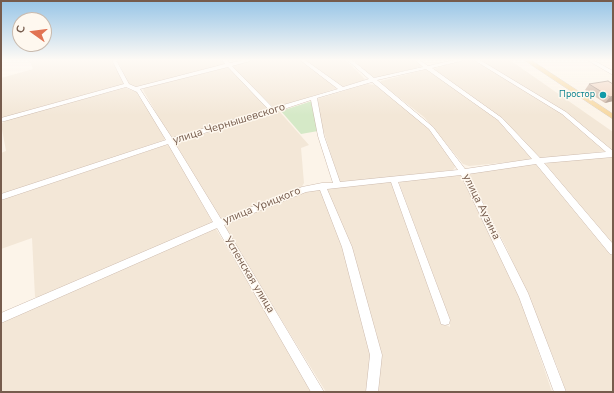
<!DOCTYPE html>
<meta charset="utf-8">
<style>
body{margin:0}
#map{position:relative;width:614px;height:393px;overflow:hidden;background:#fcf4e9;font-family:"Nunito Sans",sans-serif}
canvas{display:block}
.frame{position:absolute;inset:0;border:2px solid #765c4d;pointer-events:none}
.north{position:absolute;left:12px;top:12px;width:40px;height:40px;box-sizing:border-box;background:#fef8ef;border:1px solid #c8baae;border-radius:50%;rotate:284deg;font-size:11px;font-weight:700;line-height:16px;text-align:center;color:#765c4d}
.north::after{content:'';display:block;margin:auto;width:14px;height:18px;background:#e17353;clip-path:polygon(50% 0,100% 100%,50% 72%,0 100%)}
</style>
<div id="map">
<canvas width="614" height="393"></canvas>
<div class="frame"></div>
<div class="north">С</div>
</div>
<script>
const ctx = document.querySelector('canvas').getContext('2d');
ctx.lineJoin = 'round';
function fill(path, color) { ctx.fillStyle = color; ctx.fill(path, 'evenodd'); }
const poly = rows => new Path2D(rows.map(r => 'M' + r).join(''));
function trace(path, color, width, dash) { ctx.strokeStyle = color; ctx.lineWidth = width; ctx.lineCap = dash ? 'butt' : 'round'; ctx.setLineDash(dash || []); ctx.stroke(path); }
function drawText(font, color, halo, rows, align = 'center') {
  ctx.font = font + ' "Nunito Sans",sans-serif'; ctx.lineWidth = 3; ctx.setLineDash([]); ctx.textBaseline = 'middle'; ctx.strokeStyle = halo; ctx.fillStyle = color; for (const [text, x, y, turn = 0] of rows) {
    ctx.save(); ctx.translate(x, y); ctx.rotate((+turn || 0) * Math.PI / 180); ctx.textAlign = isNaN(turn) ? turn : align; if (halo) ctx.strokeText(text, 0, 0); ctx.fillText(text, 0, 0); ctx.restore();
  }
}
fill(poly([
 [29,60,111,60,125,84,1,118,1,78,33,69],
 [117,60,221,60,225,64,135,88,129,85],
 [251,60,300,60,338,88,274,108,230,65],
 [305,60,346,60,365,79,363,81,341,87],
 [353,60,416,60,424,66,380,77,372,77],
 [463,60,474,60,560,112,606,151,543,159,538,158,501,118,433,69],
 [479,60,510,60,613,132,613,150,609,150,568,115],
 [229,67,270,109,176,137,170,137,143,90,145,87],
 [427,69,497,119,534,158,531,160,469,166,463,164,424,117,380,83,381,81],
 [367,84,376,85,422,121,434,135,456,166,453,170,340,183,322,126,317,99],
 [125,88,137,92,165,138,164,140,1,195,1,153,6,151,1,124,10,118],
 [279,111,309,145,301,148,304,183,301,188,224,220,220,219,175,143],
 [166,145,170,146,213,223,39,297,35,297,32,238,1,249,1,200],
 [613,157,613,247,545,166,548,162],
 [536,164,540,165,613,253,613,392,566,392,557,366,507,249,469,175,472,172],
 [458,174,462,176,518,292,552,392,374,392,377,376,377,336,359,276,325,190,330,188,391,181,443,323,450,327,450,320,399,183,402,180],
 [317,188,321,190,340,235,371,354,367,392,326,392,224,227,225,224,304,191],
 [211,229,216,229,314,392,1,392,1,323]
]), '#f3e7d7');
fill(poly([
 [312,101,318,131,301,134,281,111]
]), '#d5e9c7');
const minor = poly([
 [112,60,116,60,129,84,136,87,225,64,222,60,227,60,230,63,243,60,250,60,250,61,232,66,273,108,338,89,300,60,305,60,343,87,369,79,347,60,352,60,374,78,423,67,415,60,420,60,428,66,453,60,461,60,461,61,432,68,502,118,540,158,606,152,562,114,474,60,480,60,566,112,613,151,613,157,544,163,613,244,613,255,610,254,536,164,468,174,528,293,566,392,554,392,519,297,461,175,398,182,450,320,449,324,445,325,441,324,440,320,391,182,327,189,352,247,382,355,378,392,366,392,370,355,342,247,320,190,306,192,224,225,324,392,311,392,217,228,1,323,1,313,213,222,168,144,1,200,1,194,166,140,137,92,126,87,1,122,1,118,124,84,112,60],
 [228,67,268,109,172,138,140,89,228,67],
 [426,69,498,120,532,159,465,169,433,127,377,80,426,69],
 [372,82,429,129,458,170,340,182,324,136,317,98,372,82],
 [311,100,318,136,333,183,322,183,302,187,221,219,174,142,275,112,311,100],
 [587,60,593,60,613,71,613,75,587,60]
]);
const major = poly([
 [524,60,531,60,613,114,613,119,524,60]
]);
trace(minor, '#cebcaf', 1);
trace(major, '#d9d1cd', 1);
fill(minor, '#fff');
fill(major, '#f7d9a4');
fill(poly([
 [589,84,613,84,613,101,605,103,585,90]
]), '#ceb6a6');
fill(poly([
 [613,96,613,101,605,103,610,97]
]), '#a89487');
const building = poly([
 [608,81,613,84,613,96,610,97,589,84,608,81]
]);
fill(building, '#f0d4c1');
trace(building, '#a89487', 1);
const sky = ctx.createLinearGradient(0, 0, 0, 115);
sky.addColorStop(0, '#97c5e7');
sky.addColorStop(0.52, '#fefaf5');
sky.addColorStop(1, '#fefaf500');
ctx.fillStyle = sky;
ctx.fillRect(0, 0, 614, 115);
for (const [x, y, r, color] of [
 [603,95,4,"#0f9aa8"]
]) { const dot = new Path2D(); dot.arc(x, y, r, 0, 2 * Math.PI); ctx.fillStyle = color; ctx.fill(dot); trace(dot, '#fef8ef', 1.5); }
drawText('9px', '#0d838f', '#fef8ef', [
 ["Простор",595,95]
], 'right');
drawText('11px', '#765c4d', '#fef8ef', [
 ["улица Чернышевского",229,124,-17],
 ["улица Урицкого",262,206,-22],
 ["улица Аузина",481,207,64],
 ["Успенская улица",249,275,59]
]);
</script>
